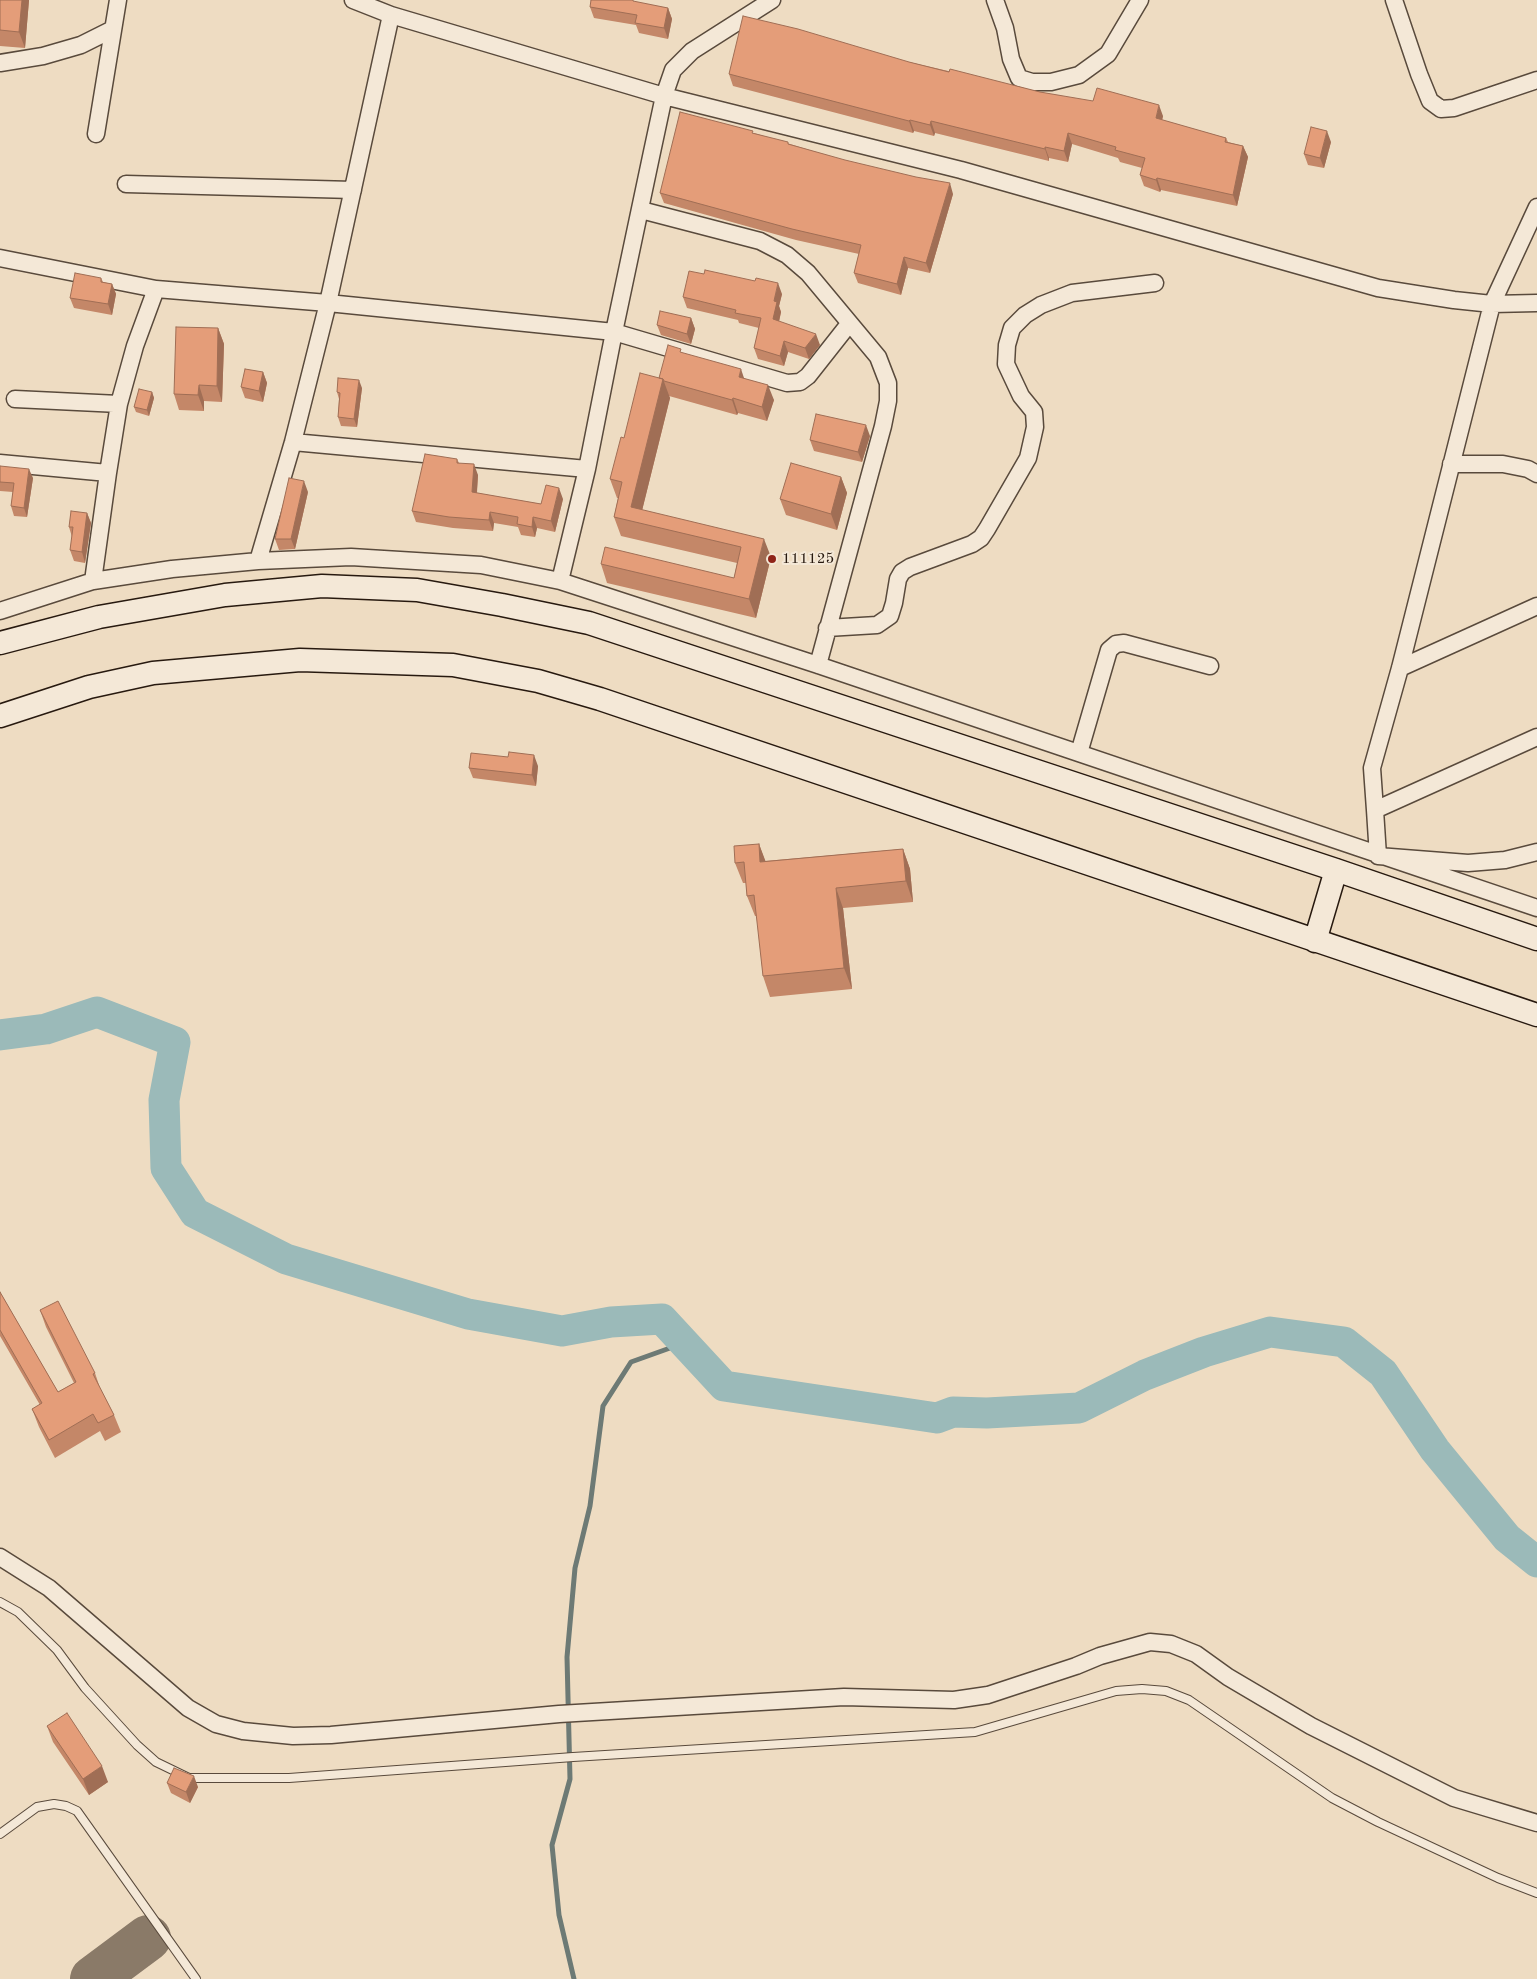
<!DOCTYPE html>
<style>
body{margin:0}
canvas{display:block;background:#eedcc2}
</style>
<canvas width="1537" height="1979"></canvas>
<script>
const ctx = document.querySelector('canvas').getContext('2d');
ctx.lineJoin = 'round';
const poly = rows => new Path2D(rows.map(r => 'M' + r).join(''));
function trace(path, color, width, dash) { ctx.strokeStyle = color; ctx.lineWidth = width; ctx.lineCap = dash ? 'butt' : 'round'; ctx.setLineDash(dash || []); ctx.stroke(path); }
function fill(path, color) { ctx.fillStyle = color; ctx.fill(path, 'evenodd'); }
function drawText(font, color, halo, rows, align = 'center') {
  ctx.font = font + ' "Old Standard TT",serif'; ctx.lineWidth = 4; ctx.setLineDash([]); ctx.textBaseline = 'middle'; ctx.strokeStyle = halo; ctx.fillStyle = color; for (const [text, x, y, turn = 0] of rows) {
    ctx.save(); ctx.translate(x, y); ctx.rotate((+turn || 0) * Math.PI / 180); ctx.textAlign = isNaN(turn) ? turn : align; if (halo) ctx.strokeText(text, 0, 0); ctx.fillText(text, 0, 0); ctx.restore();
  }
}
trace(poly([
 [574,1979,559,1915,552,1845,570,1779,567,1657,575,1568,590,1506,603,1406,631,1362,684,1343]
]), '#6d7a75', 5);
trace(poly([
 [0,1035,46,1029,97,1012,175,1042,164,1100,166,1168,195,1213,286,1259,468,1314,562,1331,611,1322,662,1319,724,1386,937,1418,953,1412,987,1413,1079,1408,1145,1375,1204,1352,1270,1332,1344,1342,1383,1373,1435,1450,1507,1538,1537,1562]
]), '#9bbab9', 31);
trace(poly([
 [93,1979,148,1938]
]), '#8a7a68', 46);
const service = poly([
 [0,1602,18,1612,57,1650,85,1688,137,1745,156,1762,189,1778,289,1778,573,1757,975,1732,1116,1691,1142,1689,1166,1691,1189,1700,1332,1798,1378,1822,1498,1878,1537,1893],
 [0,1834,37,1807,54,1804,66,1806,77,1811,196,1979]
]);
const minor = poly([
 [353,0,391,15,664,96,961,170,1378,288,1454,300,1492,304,1537,303],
 [772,0,692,51,673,70,664,96,652,152,614,332,787,383,800,382,808,376,849,324],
 [995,0,1005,28,1011,59,1019,78,1032,82,1051,82,1079,75,1108,54,1140,0],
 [1394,0,1419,74,1430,101,1441,109,1454,108,1537,80],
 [0,63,43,56,81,45,113,29],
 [96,134,118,0],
 [126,184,353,190],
 [641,210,760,241,787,255,808,273,878,357,888,383,888,401,883,426,818,665],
 [0,258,156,289,135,346,119,404,108,473],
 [156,289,328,303,614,332,587,469,560,581],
 [15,399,119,404],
 [293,442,587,469],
 [0,463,108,473,93,581],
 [1451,464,1503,464,1528,469,1537,474],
 [258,561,293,442,328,303,391,15],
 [0,611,93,581,172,569,258,561,351,557,481,565,560,581,818,665,1537,908],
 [827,628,877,625,890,616,894,603,898,579,902,572,910,567,972,544,981,538,987,529,1028,458,1035,427,1034,412,1021,396,1006,364,1007,345,1012,328,1025,315,1041,305,1072,293,1155,283],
 [1400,668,1537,606],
 [1537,737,1375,810,1378,856,1468,863,1505,860,1537,852],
 [1079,753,1109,650,1116,644,1124,643,1210,666],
 [1375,810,1372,768,1400,668,1492,304,1537,207],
 [0,1557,49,1588,188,1708,216,1724,243,1731,293,1736,331,1735,559,1714,844,1697,954,1700,988,1695,1076,1666,1100,1656,1150,1642,1171,1644,1196,1654,1228,1677,1311,1726,1454,1798,1537,1823]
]);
const secondary = poly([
 [0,643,99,617,225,595,322,586,417,590,502,605,589,623,1336,870,1537,939],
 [0,716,89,687,153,673,300,660,453,665,538,681,600,699,1537,1015],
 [1315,941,1336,870]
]);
trace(service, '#594a3c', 10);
trace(minor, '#594a3c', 19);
trace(secondary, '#27190f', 25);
trace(service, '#f4e8d7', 8);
trace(minor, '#f4e8d7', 16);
trace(secondary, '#f4e8d7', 22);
fill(poly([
 [0,0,29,0,25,48,0,46],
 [635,2,668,8,672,19,668,39,639,33,636,25,594,18,590,7],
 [909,62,1040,92,1163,116,1162,120,1226,138,1228,142,1243,146,1248,157,1237,206,1161,190,1160,192,1144,186,1140,175,1142,168,1120,162,1118,158,1072,144,1068,162,1049,158,1049,161,935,133,934,136,914,131,913,133,733,86,729,74],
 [754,133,953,194,930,273,908,268,901,295,858,283,854,273,859,254,796,240,664,203,660,193],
 [1331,142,1324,168,1308,165,1304,154],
 [101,278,103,282,112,284,116,294,112,315,74,308,70,298],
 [782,294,779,306,781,312,779,322,820,345,809,359,788,352,784,366,758,359,754,348,759,328,739,323,738,320,687,308,683,297],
 [691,318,695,329,691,344,661,335,657,325],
 [218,328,224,344,222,402,204,401,204,411,179,410,174,394],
 [682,353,744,378,774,400,767,421,738,413,737,415,669,396,670,398,642,510,771,557,756,618,607,583,601,564,734,578,737,563,621,536,614,517,618,498,617,498,610,479,624,438,659,378],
 [263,372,267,383,263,402,245,398,241,387],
 [362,388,357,427,341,426,338,417,339,399,337,392],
 [152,392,154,398,149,416,136,412,134,407],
 [870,436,862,462,814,451,810,440],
 [457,459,459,463,478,475,477,493,541,504,563,499,555,532,537,528,535,537,521,535,518,527,494,523,493,531,453,528,416,522,412,511],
 [0,466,33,478,27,517,14,516,11,506,13,492,0,491],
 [841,477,847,493,837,530,786,515,780,499],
 [308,492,295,549,279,550,275,539],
 [87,513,91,523,85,563,74,561,70,550,72,537,69,527],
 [538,766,536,786,473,778,469,768],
 [759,844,765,861,903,849,910,869,913,902,843,908,852,989,770,997,763,976,757,916,755,916,747,896,746,883,743,883,735,863],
 [0,1292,58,1392,74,1383,46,1327,40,1310,95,1373,100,1388,114,1415,121,1432,105,1441,100,1431,55,1458,39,1427,32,1409,40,1405,0,1336],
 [47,1726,108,1782,89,1795,53,1742],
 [167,1783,198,1787,190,1803,171,1793]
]), '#c48768');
fill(poly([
 [22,0,29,0,25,48,19,32],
 [668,8,672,19,668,39,664,28],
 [1159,105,1163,116,1160,129,1156,118],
 [910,120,914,131,913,133,909,121],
 [931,121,935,133,934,136,930,125],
 [1327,131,1331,142,1324,168,1320,158],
 [1068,133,1072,144,1068,162,1064,151],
 [1243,146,1248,157,1237,206,1233,195],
 [1045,147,1049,158,1049,161,1045,149],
 [1157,178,1161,190,1160,192,1156,180],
 [950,183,953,194,930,273,926,263],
 [904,257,908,268,901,295,897,284],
 [778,283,782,294,779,306,781,312,777,330,773,319,774,301],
 [112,284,116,294,112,315,108,304],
 [691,318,695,329,691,344,687,334],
 [218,328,224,344,222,402,217,386],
 [816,334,820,345,809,359,805,348],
 [784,341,788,352,784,366,780,356],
 [741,369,746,384,739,377],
 [263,372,267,383,263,402,259,391],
 [663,379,670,398,639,523,631,507],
 [359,380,362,388,357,427,354,419],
 [199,385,204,401,204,411,198,395],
 [768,385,774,400,767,421,762,407],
 [152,392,154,398,149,416,147,410],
 [733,398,738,413,737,415,732,400],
 [866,425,870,436,862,462,858,452],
 [474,464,478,475,476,503,472,492],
 [29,469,33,478,27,517,24,508],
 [841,477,847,493,837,530,831,514],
 [304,481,308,492,295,549,291,539],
 [559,488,563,499,555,532,551,521],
 [490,512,494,523,493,531,489,520],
 [87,513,91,523,85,563,82,552],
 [533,517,537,528,535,537,532,527],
 [764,539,771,557,756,618,749,599],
 [534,755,538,766,536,786,532,775],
 [759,844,767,865,760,862],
 [903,849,910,869,913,902,906,881],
 [836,888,843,908,852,989,844,968],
 [102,1766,108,1782,89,1795,83,1779],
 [194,1776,198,1787,190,1803,186,1792]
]), '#a06e55');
const building = poly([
 [0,0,22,0,19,32,0,30,0,0],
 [591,0,633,0,633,1,668,8,664,28,635,23,637,15,590,7,591,0],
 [743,16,798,29,909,62,949,72,950,69,1040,92,1093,101,1097,88,1159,105,1156,118,1226,138,1225,142,1243,146,1233,195,1157,178,1156,180,1140,175,1145,158,1115,150,1116,147,1068,133,1064,151,1045,147,1045,149,931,121,930,125,910,120,909,121,729,74,743,16],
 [680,112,753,131,752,133,788,142,788,144,845,160,916,177,950,183,926,263,904,257,897,284,854,273,861,245,792,229,660,193,680,112],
 [1311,127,1327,131,1320,158,1304,154,1311,127],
 [705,270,755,281,756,278,778,283,774,301,777,302,773,319,816,334,805,348,784,341,780,356,754,348,761,318,735,313,736,310,683,297,689,271,704,274,705,270],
 [75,273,101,278,101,282,112,284,108,304,70,298,75,273],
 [660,311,691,318,687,334,657,325,660,311],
 [176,327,218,328,217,386,199,385,198,395,174,394,176,327],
 [668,345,681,349,680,352,741,369,739,377,768,385,762,407,733,398,732,400,664,381,663,379,659,378,668,345],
 [245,369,263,372,259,391,241,387,245,369],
 [640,373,663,379,631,507,764,539,749,599,601,564,605,547,734,578,741,547,614,517,622,482,610,479,621,437,624,438,640,373],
 [338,378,359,380,354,419,338,417,340,393,337,392,338,378],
 [139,389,152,392,147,410,134,407,139,389],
 [816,414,866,425,858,452,810,440,816,414],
 [425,454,457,459,457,463,474,464,472,492,541,504,546,485,559,488,551,521,533,517,532,527,517,524,518,517,490,512,489,520,449,517,412,511,425,454],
 [791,463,841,477,831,514,780,499,791,463],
 [0,466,29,469,24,508,11,506,14,483,0,482,0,466],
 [289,478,304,481,291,539,275,539,289,478],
 [71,511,87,513,82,552,70,550,73,527,69,527,71,511],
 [509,752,534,755,532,775,469,768,471,753,508,757,509,752],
 [759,844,760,862,903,849,906,881,836,888,844,968,763,976,754,895,747,896,744,862,735,863,734,846,759,844],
 [0,1292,58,1392,76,1382,40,1310,58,1301,95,1373,93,1374,114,1415,98,1423,93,1414,49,1440,32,1409,42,1403,0,1330,0,1292],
 [67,1713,102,1766,83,1779,47,1726,67,1713],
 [174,1768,194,1776,186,1792,167,1783,174,1768]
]);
fill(building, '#e49d79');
trace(building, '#a06e55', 1);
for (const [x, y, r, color] of [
 [772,559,5,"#8f2418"]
]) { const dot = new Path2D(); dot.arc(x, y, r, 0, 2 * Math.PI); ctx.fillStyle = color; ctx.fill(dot); trace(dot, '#f4e8d7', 2); }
drawText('15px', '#27190f', '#f4e8d7', [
 ["111125",782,559]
], 'left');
</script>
